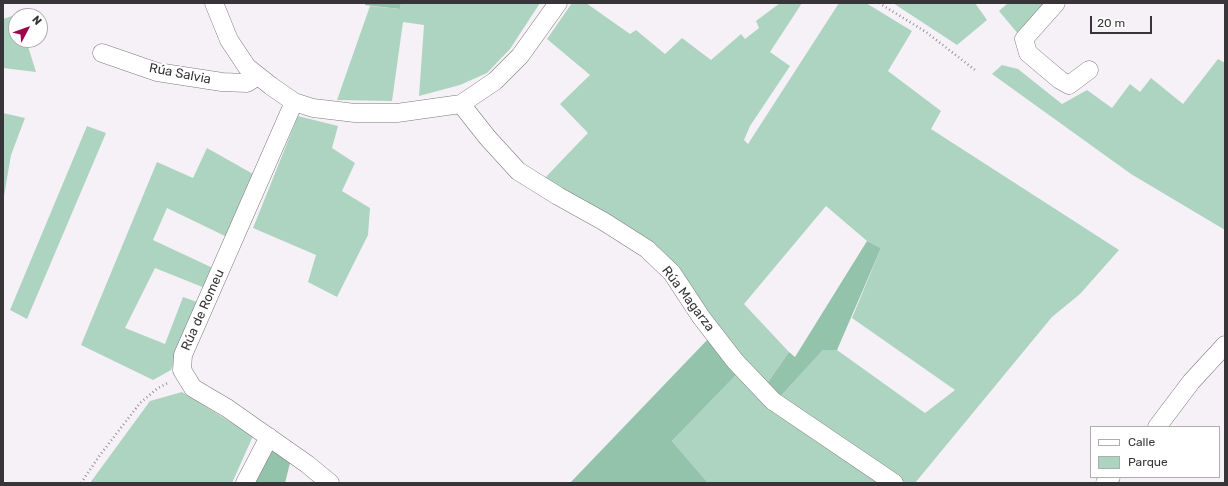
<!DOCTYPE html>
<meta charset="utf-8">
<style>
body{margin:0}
#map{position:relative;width:1228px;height:486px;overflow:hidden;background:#f6f1f7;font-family:Rubik,sans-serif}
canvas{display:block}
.frame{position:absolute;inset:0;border:4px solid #383538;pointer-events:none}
.legend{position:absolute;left:1090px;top:426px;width:130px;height:52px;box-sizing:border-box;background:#fff;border:1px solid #afaeaf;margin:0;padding:5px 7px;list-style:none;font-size:12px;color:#383538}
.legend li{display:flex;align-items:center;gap:8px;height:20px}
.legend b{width:20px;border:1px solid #afaeaf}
.north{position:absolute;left:8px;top:8px;width:40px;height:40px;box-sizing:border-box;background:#fff;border:1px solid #afaeaf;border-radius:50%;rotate:49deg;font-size:11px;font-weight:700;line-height:16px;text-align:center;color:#383538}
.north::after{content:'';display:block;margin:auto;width:14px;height:18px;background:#9f074d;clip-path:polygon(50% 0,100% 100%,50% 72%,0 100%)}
.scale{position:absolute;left:1090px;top:16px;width:62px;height:18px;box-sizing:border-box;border:2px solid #383538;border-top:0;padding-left:5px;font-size:12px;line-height:14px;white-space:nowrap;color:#383538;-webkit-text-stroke:3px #fff;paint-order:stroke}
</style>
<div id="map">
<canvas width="1228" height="486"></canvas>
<div class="frame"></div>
<ul class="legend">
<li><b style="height:5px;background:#fff"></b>Calle</li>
<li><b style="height:11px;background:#add4c0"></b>Parque</li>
</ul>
<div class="north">N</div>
<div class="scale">20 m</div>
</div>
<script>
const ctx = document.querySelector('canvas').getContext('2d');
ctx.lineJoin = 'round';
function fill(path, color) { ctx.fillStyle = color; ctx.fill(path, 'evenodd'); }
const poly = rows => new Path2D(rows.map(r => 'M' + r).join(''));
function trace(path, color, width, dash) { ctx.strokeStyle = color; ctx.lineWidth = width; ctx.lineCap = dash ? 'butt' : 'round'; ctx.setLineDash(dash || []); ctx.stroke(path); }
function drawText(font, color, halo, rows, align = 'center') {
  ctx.font = font + ' Rubik,sans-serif'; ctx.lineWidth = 4; ctx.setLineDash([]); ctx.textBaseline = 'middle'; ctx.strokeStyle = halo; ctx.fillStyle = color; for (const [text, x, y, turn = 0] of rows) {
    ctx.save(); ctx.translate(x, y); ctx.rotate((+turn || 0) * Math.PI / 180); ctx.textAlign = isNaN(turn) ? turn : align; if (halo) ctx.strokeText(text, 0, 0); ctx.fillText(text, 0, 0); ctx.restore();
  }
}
fill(poly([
 [401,3,540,3,510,49,487,73,460,85,419,96,424,25,403,22,392,101,337,100,370,6,400,9],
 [572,3,586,3,630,34,636,30,665,54,682,38,711,60,741,34,745,39,759,28,756,21,780,3,802,3,770,52,790,66,750,126,744,140,748,144,839,3,866,3,912,31,888,71,941,111,931,129,1119,250,1080,294,1052,317,915,483,906,483,779,398,823,350,837,350,925,413,955,390,852,318,881,248,867,241,826,206,744,304,789,352,766,385,748,368,685,282,541,182,588,133,560,104,590,75,547,39],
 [893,3,975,3,987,20,957,45],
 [1008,3,1046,3,1019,35,999,11],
 [18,14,19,16,16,16,16,40,26,40,36,72,3,68,3,19],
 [1218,59,1225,63,1225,230,1131,174,992,74,1002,65,1018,69,1062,104,1087,90,1112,108,1130,84,1140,92,1151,78,1183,104],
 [3,113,25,118,11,155,3,202],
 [298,116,338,126,332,148,355,163,342,191,370,208,368,235,337,297,308,282,316,255,253,228],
 [87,126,106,133,27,319,10,310],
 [207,148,253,174,227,237,167,208,153,240,215,269,205,288,155,268,125,328,165,344,183,297,197,302,171,370,153,380,81,345,157,162,193,178],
 [738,373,881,483,708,483,672,441],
 [182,392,253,436,232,483,90,483,150,401]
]), '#add4c0');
fill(poly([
 [365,3,401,3,400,9,365,5],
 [867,241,881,248,837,350,823,350,779,398,766,385,789,352,795,357],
 [710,337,738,373,672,441,708,483,570,483],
 [268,446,291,459,285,483,251,483]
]), '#94c3ab');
const street = poly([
 [214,3,229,40,247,67,271,86,294,102,313,108,355,113,397,113,461,104,495,81,520,56,558,3],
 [1056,3,1024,39,1028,53,1060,80,1069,85,1089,70],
 [102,53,157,72,222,82,247,83,258,76],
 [294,102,183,355,182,370,193,388,227,408,307,464,330,483],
 [461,104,487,137,518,171,558,196,603,221,647,249,672,273,701,317,735,361,773,401,894,483],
 [1157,427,1191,382,1225,345],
 [245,483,269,437],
 [1105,483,1111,477]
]);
trace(street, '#7d797e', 19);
trace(poly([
 [879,3,926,32,975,70],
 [81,483,100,455,140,403,158,388,168,383]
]), '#949095', 2.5, [1, 3]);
trace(street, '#fff', 18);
drawText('13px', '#383538', '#fff', [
 ["Rúa Salvia",180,74,11],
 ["Rúa Magarza",688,299,53],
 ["Rúa de Romeu",203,310,-66]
]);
</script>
